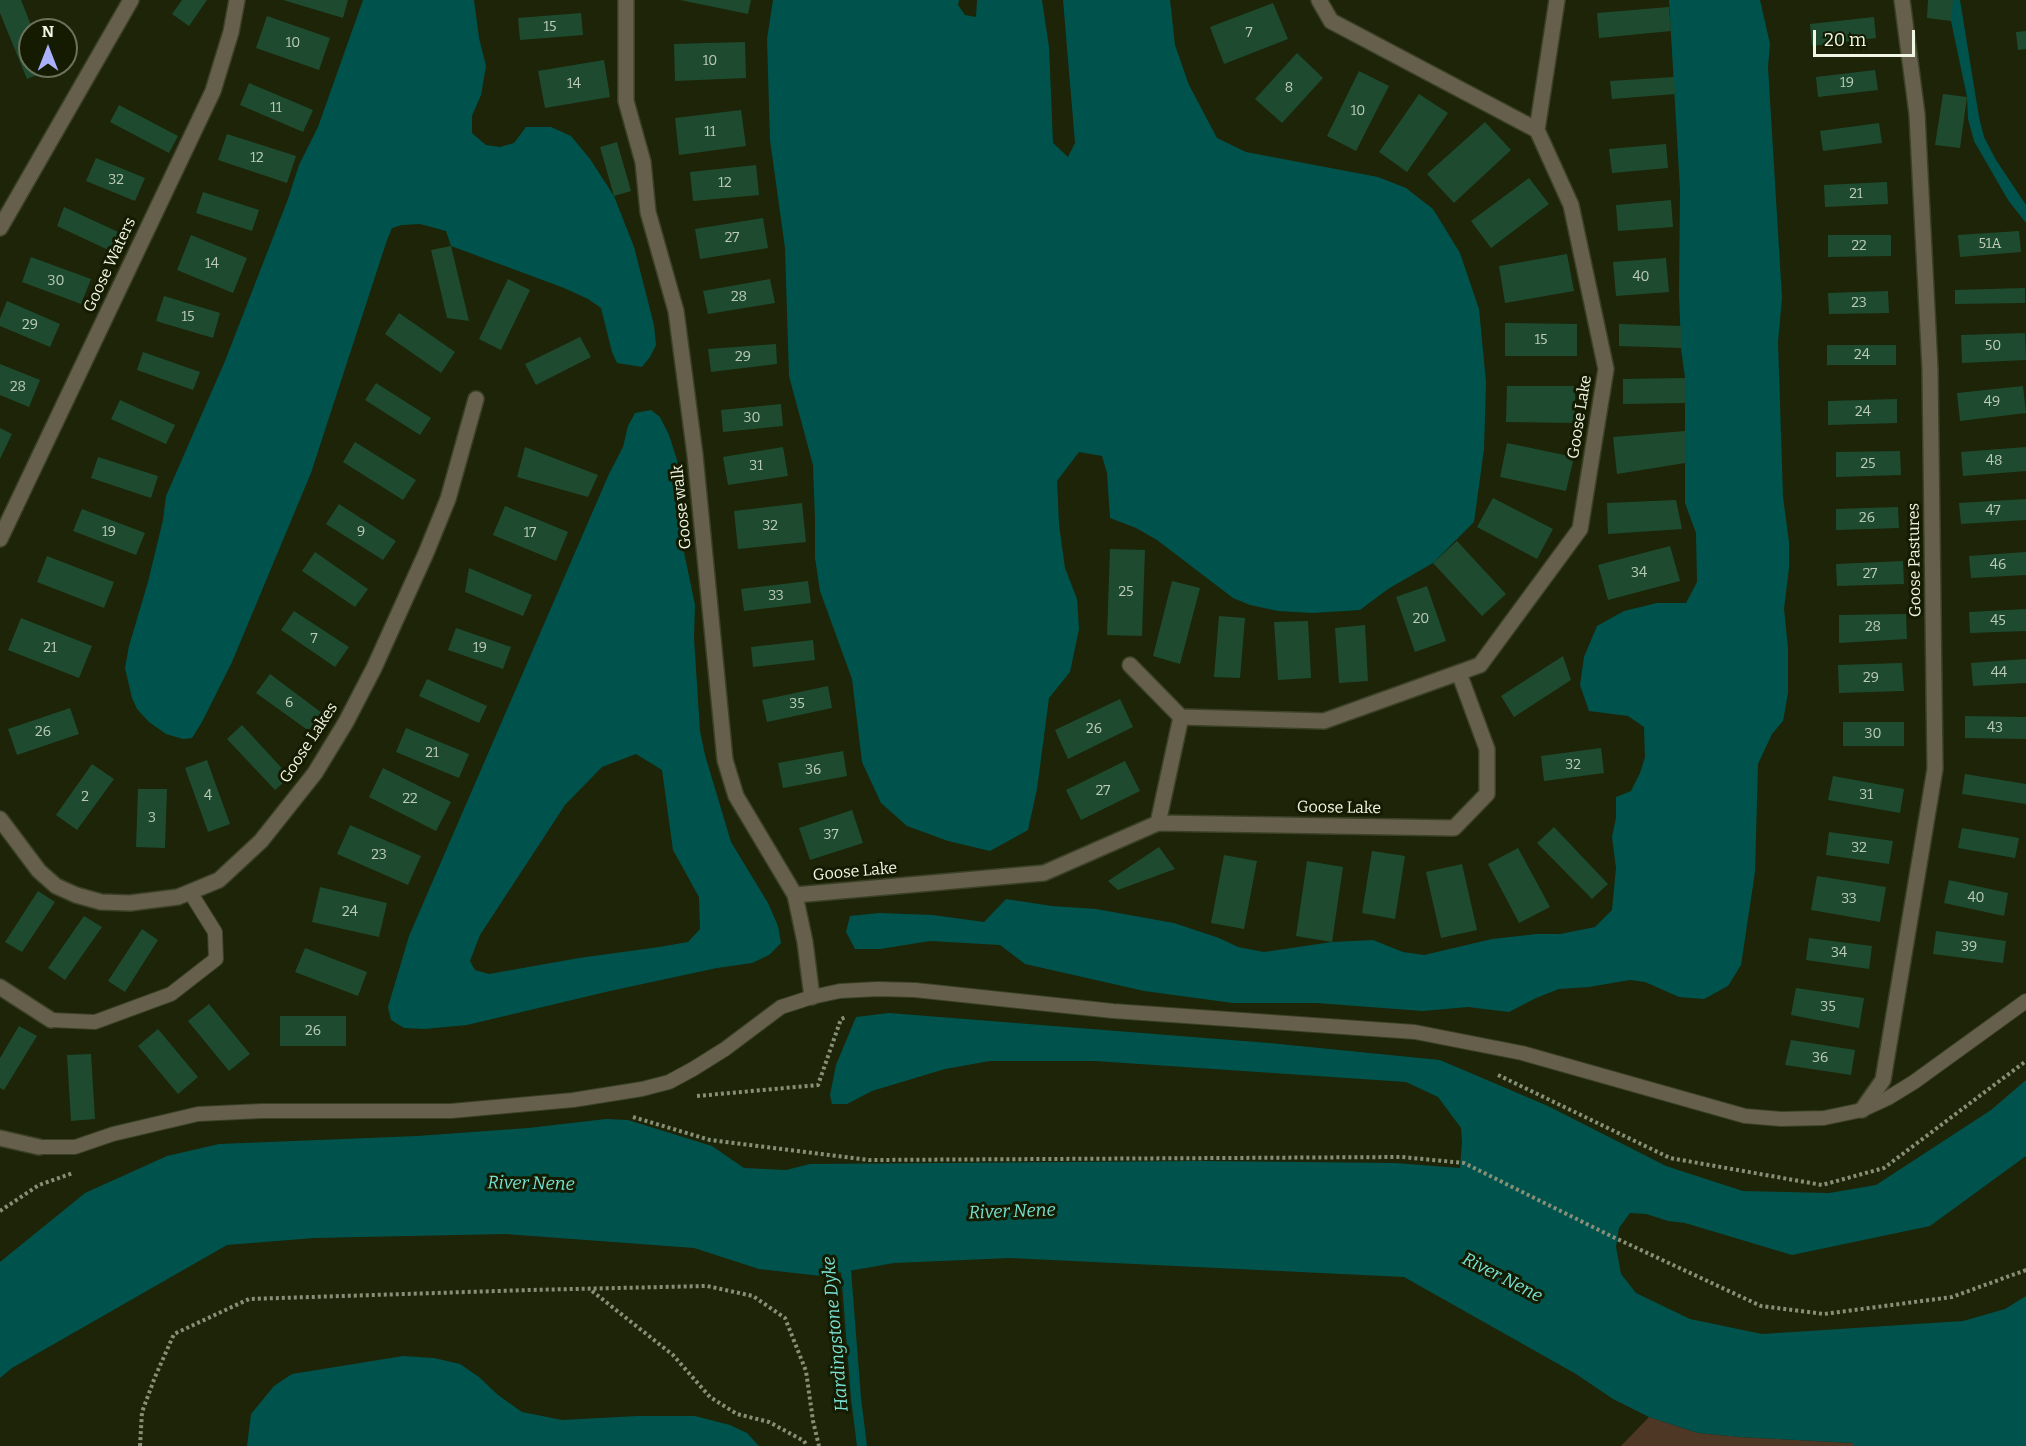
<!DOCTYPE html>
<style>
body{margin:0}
#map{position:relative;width:2026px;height:1446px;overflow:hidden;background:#1d2407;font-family:Bitter,serif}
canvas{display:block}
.north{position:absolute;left:18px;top:18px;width:60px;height:60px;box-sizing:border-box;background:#141b01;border:2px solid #6c735c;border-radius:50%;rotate:0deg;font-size:16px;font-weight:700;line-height:24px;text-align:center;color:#f0f6e4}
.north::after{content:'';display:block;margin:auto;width:21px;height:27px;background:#a9b0fc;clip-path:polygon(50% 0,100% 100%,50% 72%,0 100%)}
.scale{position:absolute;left:1813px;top:30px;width:102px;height:27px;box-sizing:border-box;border:3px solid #f0f6e4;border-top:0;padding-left:8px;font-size:18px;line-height:21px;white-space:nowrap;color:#f0f6e4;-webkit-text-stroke:4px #141b01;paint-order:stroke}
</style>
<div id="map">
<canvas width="2026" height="1446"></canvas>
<div class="north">N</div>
<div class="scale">20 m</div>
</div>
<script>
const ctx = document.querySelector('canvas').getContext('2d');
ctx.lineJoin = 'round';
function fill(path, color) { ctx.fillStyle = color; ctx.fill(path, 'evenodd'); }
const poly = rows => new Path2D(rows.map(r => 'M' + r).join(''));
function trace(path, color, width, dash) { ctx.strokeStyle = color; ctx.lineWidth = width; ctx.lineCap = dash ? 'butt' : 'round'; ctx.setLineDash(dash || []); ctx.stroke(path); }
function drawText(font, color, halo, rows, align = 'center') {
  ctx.font = font + ' Bitter,serif'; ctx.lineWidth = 6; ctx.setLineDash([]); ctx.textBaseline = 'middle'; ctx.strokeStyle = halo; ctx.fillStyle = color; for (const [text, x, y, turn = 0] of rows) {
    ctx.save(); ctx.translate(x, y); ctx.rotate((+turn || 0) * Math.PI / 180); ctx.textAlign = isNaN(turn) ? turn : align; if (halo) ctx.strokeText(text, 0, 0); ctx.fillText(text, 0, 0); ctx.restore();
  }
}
fill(poly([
 [1649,1417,1698,1433,1740,1437,1854,1443,1854,1446,1621,1446]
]), '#4e3724');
fill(poly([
 [363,0,474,0,479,38,486,66,481,95,472,116,472,133,486,145,500,147,514,143,526,127,551,127,571,136,590,159,614,196,634,247,654,325,656,345,650,357,642,367,617,363,612,352,601,308,588,299,564,288,451,246,446,231,420,224,402,225,392,228,387,240,311,473,232,662,202,722,192,738,183,739,166,734,149,722,137,709,132,698,125,668,129,646,148,582,163,520,166,496,225,361,288,199,299,165,318,127],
 [773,0,959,0,958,5,965,15,976,17,977,0,1042,0,1049,47,1053,143,1068,157,1075,143,1063,0,1170,0,1175,45,1189,85,1217,138,1246,152,1378,177,1406,188,1433,209,1460,253,1479,309,1486,382,1484,449,1474,522,1433,563,1388,589,1360,610,1312,613,1278,611,1250,605,1233,598,1157,540,1136,528,1110,518,1107,473,1102,456,1079,452,1057,481,1059,525,1065,568,1077,599,1079,629,1070,672,1049,698,1037,789,1028,830,990,851,948,841,907,826,881,803,862,762,852,679,820,591,815,558,815,520,813,465,789,376,785,248,770,140,767,39],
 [1669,0,1760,0,1770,44,1768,67,1782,298,1778,342,1783,497,1789,542,1789,568,1784,609,1788,648,1788,693,1783,721,1772,734,1758,764,1755,872,1741,965,1728,986,1704,999,1679,997,1645,982,1630,980,1589,987,1559,989,1536,998,1509,1012,1468,1007,1423,1011,1316,1003,1233,1003,1144,991,1025,964,1000,945,930,941,880,949,855,949,846,932,850,916,879,913,933,915,984,922,1006,899,1052,906,1096,909,1174,923,1219,938,1238,947,1264,952,1332,942,1373,940,1403,952,1424,955,1492,939,1537,934,1560,934,1595,927,1612,910,1616,868,1612,837,1616,818,1616,797,1631,791,1640,773,1645,757,1644,727,1628,716,1589,711,1580,685,1584,657,1597,626,1624,611,1657,603,1686,603,1697,582,1696,533,1685,503,1685,378,1681,348,1679,294,1680,190],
 [1949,0,1960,0,1979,117,1984,137,1996,160,2026,205,2026,223,2008,200,1974,141,1968,119,1967,97,1951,21],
 [651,410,660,417,669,435,677,460,684,552,695,605,694,638,700,731,705,755,731,842,768,903,778,926,781,943,769,955,752,963,717,968,610,991,467,1025,424,1029,404,1028,391,1020,388,1007,409,936,609,474,623,447,628,426,635,413],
 [636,754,662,770,673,850,699,897,700,929,688,942,659,947,579,958,489,974,475,970,470,961,480,935,565,805,602,767],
 [889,1013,1269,1043,1440,1060,1548,1106,1666,1166,1743,1191,1829,1193,1876,1185,1991,1110,2026,1080,2026,1156,1930,1226,1792,1255,1685,1223,1668,1221,1646,1214,1630,1213,1619,1228,1616,1247,1621,1274,1636,1293,1690,1319,1762,1334,1963,1321,2005,1309,2026,1296,2026,1446,1854,1446,1854,1443,1740,1437,1698,1433,1649,1417,1613,1399,1576,1374,1404,1277,1010,1258,894,1263,821,1276,759,1269,694,1248,505,1234,314,1238,227,1245,12,1368,0,1378,0,1262,85,1193,167,1156,219,1144,417,1136,528,1128,606,1119,628,1120,712,1146,744,1168,786,1170,810,1164,1201,1161,1395,1163,1460,1168,1462,1142,1461,1128,1438,1097,1406,1082,1095,1061,990,1061,945,1069,872,1091,847,1104,832,1104,830,1095,836,1065,856,1017],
 [403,1356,434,1358,460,1364,479,1377,498,1395,522,1412,562,1420,637,1416,695,1416,730,1425,747,1433,759,1446,247,1446,251,1414,274,1386,292,1374]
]), '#00534c');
trace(poly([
 [845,1258,856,1398,862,1446]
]), '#00534c', 10);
fill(poly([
 [0,0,21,0,33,30,30,30,30,66,48,66,49,70,27,79,0,13],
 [182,0,207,0,189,26,172,14],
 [283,0,348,0,343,18],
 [680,0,751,0,748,14],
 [1928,0,1953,0,1951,21,1927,18],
 [1273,3,1288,39,1224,64,1210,27],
 [1669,7,1671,31,1599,38,1597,13],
 [581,13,583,35,520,40,518,18],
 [267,16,330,38,319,70,256,48],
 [1874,17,1876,38,1812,46,1810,24],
 [2026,31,2026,49,2018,50,2016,32],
 [745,42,746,78,675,81,674,44],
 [1297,53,1323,78,1282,123,1255,99],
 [604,60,610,97,545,108,538,71],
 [1875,70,1878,90,1818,97,1816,77],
 [1359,71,1389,86,1356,151,1327,136],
 [1674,77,1675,94,1612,99,1610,81],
 [249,83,313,110,303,132,240,105],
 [1419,94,1448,113,1407,172,1379,152],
 [1943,94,1967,97,1960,148,1935,145],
 [119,105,178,136,169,153,110,122],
 [741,110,746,146,679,155,675,118],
 [1485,122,1511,150,1454,203,1427,174],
 [1879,123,1882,143,1823,151,1820,131],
 [227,134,296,156,287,183,218,160],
 [617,142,631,191,614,196,600,147],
 [1666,144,1668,168,1612,173,1609,149],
 [96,158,145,178,135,201,86,181],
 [756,165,759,195,693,201,690,172],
 [1529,178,1549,204,1491,248,1471,221],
 [1887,182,1888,204,1825,207,1824,185],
 [203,192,259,210,252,231,196,213],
 [1671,200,1673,227,1618,231,1616,205],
 [64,207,127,236,119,255,57,226],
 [763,218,768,248,700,259,695,229],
 [2019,231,2021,252,1960,257,1958,235],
 [191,235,247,258,233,293,177,270],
 [1828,235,1891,235,1891,256,1828,257],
 [451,246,469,321,447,318,431,250],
 [1567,254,1574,291,1505,303,1499,266],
 [31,257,91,279,81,304,22,282],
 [1666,258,1669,292,1616,296,1613,262],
 [508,279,530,290,501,350,479,339],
 [770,279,775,303,708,314,703,291],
 [2025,288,2025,303,1955,304,1955,290],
 [1888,291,1889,313,1829,314,1828,293],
 [164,296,220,313,213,338,156,321],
 [7,301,60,324,50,347,0,326,0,318],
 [399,313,455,352,441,373,385,334],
 [1505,323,1577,324,1577,356,1505,356],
 [1619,324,1681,326,1681,348,1619,346],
 [2025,333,2026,360,1962,363,1961,335],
 [580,337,591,357,536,385,525,364],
 [776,344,777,364,711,372,708,349],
 [1827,345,1896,345,1896,365,1827,365],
 [143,352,200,372,193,390,137,370],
 [0,364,40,380,29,407,0,395],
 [1685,378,1685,403,1623,404,1623,379],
 [376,383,431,418,420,435,365,400],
 [1507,386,1575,386,1575,423,1506,422],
 [2023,386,2026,413,1960,421,1957,393],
 [1897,399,1897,423,1828,425,1828,401],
 [120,400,175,425,166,444,111,419],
 [781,404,783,426,723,432,721,410],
 [0,428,12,434,0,459],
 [1685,431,1685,463,1617,474,1613,437],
 [355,442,416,480,403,500,343,462],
 [1507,443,1574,457,1566,491,1500,477],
 [525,447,598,475,588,497,517,477],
 [783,447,788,476,728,485,723,457],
 [2026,447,2026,471,1963,476,1961,452],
 [1900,451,1901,475,1836,477,1836,452],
 [98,457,158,476,151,498,91,478],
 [1493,498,1553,529,1537,559,1477,527],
 [2026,499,2026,520,1961,524,1959,503],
 [1676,500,1682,529,1608,534,1607,503],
 [802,503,806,542,738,549,734,511],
 [339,504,396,541,383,560,326,524],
 [505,506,568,532,556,561,493,535],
 [1898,507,1899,528,1836,530,1836,509],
 [82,509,145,533,136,555,73,531],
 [1457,541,1506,594,1482,616,1433,563],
 [1670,546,1680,581,1608,600,1598,565],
 [1110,549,1145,550,1142,636,1107,635],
 [315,552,368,589,355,607,302,571],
 [2026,552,2026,575,1971,578,1969,556],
 [47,556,114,582,104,608,37,582],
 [1903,561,1904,584,1837,586,1836,564],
 [469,568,532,595,523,616,465,592],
 [808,581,811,603,744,611,741,589],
 [1172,581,1200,588,1180,664,1153,656],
 [1427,586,1446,641,1415,652,1396,597],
 [2026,609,2026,631,1970,633,1969,612],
 [294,611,349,647,335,667,281,630],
 [1906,614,1907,639,1839,643,1839,615],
 [1219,616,1245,618,1240,678,1214,677],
 [21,618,92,646,79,678,8,650],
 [1308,621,1311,678,1278,680,1274,622],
 [1365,625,1368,681,1339,683,1335,628],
 [456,628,511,647,503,669,448,650],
 [813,640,815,660,753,667,751,647],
 [1563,656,1571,680,1514,717,1501,696],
 [2026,659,2026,683,1973,686,1971,663],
 [1902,663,1904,691,1839,693,1838,665],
 [270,674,322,713,309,731,256,693],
 [427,679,487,706,479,723,419,696],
 [828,686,832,708,767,722,762,700],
 [1120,699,1133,727,1068,759,1055,730],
 [70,708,79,734,17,755,8,729],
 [1965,716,2026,717,2026,739,1965,738],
 [1843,722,1904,722,1904,746,1843,746],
 [242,725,290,777,275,790,227,739],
 [406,728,469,754,459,778,396,752],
 [1601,748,1604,773,1544,781,1541,756],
 [843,751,847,776,783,788,778,763],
 [207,760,230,824,208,832,185,768],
 [1125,761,1140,791,1081,820,1066,790],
 [92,764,114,779,77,830,56,815],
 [383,768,451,802,436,831,369,797],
 [1965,774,2026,784,2026,804,1962,794],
 [1833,776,1904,789,1900,813,1828,800],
 [138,789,167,789,165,848,136,847],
 [852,810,863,843,810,860,799,828],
 [350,825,421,856,408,885,337,854],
 [1554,827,1608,884,1592,899,1537,843],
 [1962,828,2019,838,2015,858,1958,848],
 [1829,832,1893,841,1889,864,1826,855],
 [1159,847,1175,869,1118,890,1108,881],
 [1518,848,1550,907,1519,923,1488,864],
 [1372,851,1405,856,1395,919,1362,913],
 [1224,855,1257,861,1244,929,1211,923],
 [1307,861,1343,867,1332,942,1296,936],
 [1462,864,1477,930,1441,938,1426,872],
 [1817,876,1886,887,1880,922,1811,910],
 [1949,880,2008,893,2004,916,1944,903],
 [320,887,387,903,379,937,312,922],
 [38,891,55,902,22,952,5,942],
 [84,916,102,927,65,980,48,968],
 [142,929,158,940,125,992,108,981],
 [1936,931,2006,941,2003,963,1933,954],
 [1809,938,1872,946,1869,969,1806,960],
 [305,948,367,972,358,996,295,972],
 [1796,988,1864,998,1859,1028,1791,1015],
 [209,1004,250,1054,229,1071,188,1021],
 [280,1016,346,1016,346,1046,280,1046],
 [19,1026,37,1036,4,1090,0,1088,0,1058],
 [158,1029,198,1077,178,1094,138,1046],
 [1791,1040,1855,1050,1851,1075,1785,1065],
 [91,1054,95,1119,71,1121,67,1055]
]), '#1e4b2f');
const service = poly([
 [51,1020,95,1022,171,994,216,959,215,932,190,892],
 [39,1147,75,1147,113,1134,198,1114,262,1111,451,1111,573,1100,642,1089,669,1082,693,1069,725,1049,781,1007,812,997,840,991,878,989,915,990,1113,1011,1415,1032,1522,1053,1745,1116,1781,1119,1824,1118,1862,1110,1888,1098,1914,1082,2026,1001]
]);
const minor = poly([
 [626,0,626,101,643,162,648,212,676,311,695,455,725,760,736,796,795,895,805,942,812,997],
 [1537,130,1557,0],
 [0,228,131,0],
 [0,539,213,91,231,32,237,0],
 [1130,665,1181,717,1324,721,1480,665,1580,529,1606,369,1571,205,1537,130,1331,21,1319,0],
 [0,819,39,871,56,886,76,895,101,902,130,903,178,897,219,880,261,841,315,773,346,722,374,668,426,553,448,499,476,399],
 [1158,823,1454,828,1487,794,1487,749,1459,673],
 [795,895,1044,873,1158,823,1181,717],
 [0,987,51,1020],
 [1862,1110,1883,1080,1935,769,1930,369,1917,114,1902,0],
 [0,1138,39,1147]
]);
trace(service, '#3b4126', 16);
trace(minor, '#3b4126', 18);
trace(poly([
 [1498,1075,1670,1158,1822,1185,1884,1168,2026,1061],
 [697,1096,818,1085,841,1019,846,1017],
 [633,1117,710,1140,869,1160,1402,1157,1464,1163,1613,1237,1761,1306,1824,1314,1952,1297,2026,1270],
 [0,1211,39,1185,73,1173],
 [592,1291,673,1355,710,1397,737,1414,769,1422,804,1441,807,1446],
 [140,1446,142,1412,155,1377,174,1334,249,1299,529,1290,707,1286,753,1296,785,1318,806,1371,813,1421,819,1446]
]), '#888f77', 4, [3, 3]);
trace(service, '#665f4b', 14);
trace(minor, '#665f4b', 15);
drawText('14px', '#bccbb7', null, [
 ["15",550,27],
 ["7",1249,33],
 ["10",293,43],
 ["10",710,61],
 ["19",1847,83],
 ["14",574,84],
 ["8",1289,88],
 ["11",276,108],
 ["10",1358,111],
 ["11",710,132],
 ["12",257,158],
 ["32",116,180],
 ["12",725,183],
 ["21",1856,194],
 ["27",732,238],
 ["51A",1990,244],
 ["22",1859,246],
 ["14",212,264],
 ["40",1641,277],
 ["30",56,281],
 ["28",739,297],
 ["23",1859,303],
 ["15",188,317],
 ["29",30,325],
 ["15",1541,340],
 ["50",1993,346],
 ["24",1862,355],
 ["29",743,357],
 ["28",18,387],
 ["49",1992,402],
 ["24",1863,412],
 ["30",752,418],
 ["48",1994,461],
 ["25",1868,464],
 ["31",756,466],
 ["47",1993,511],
 ["26",1867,518],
 ["32",770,526],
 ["19",109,532],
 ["9",361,532],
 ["17",530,533],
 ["46",1998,565],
 ["34",1639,573],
 ["27",1870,574],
 ["25",1126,592],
 ["33",776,596],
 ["20",1421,619],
 ["45",1998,621],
 ["28",1873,627],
 ["7",314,639],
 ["21",50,648],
 ["19",480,648],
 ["44",1999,673],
 ["29",1871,678],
 ["6",289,703],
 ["35",797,704],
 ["43",1995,728],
 ["26",1094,729],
 ["26",43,732],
 ["30",1873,734],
 ["21",432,753],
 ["32",1573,765],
 ["36",813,770],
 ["27",1103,791],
 ["31",1866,795],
 ["4",208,796],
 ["2",85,797],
 ["22",410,799],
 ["3",152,818],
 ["37",831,835],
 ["32",1859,848],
 ["23",379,855],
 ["40",1976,898],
 ["33",1849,899],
 ["24",350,912],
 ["39",1969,947],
 ["34",1839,953],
 ["35",1828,1007],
 ["26",313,1031],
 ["36",1820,1058]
]);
drawText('16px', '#f0f6e4', '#141b01', [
 ["Goose Waters",110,265,-65],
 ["Goose Lake",1580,417,-81],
 ["Goose walk",682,507,-96],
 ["Goose Pastures",1915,560,-91],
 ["Goose Lakes",309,743,-57],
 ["Goose Lake",1339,808,1],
 ["Goose Lake",855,872,-5]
]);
drawText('italic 18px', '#78e1d4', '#141b01', [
 ["River Nene",531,1184,1],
 ["River Nene",1012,1212,-2],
 ["River Nene",1502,1278,27],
 ["Hardingstone Dyke",836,1334,-95]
]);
</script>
